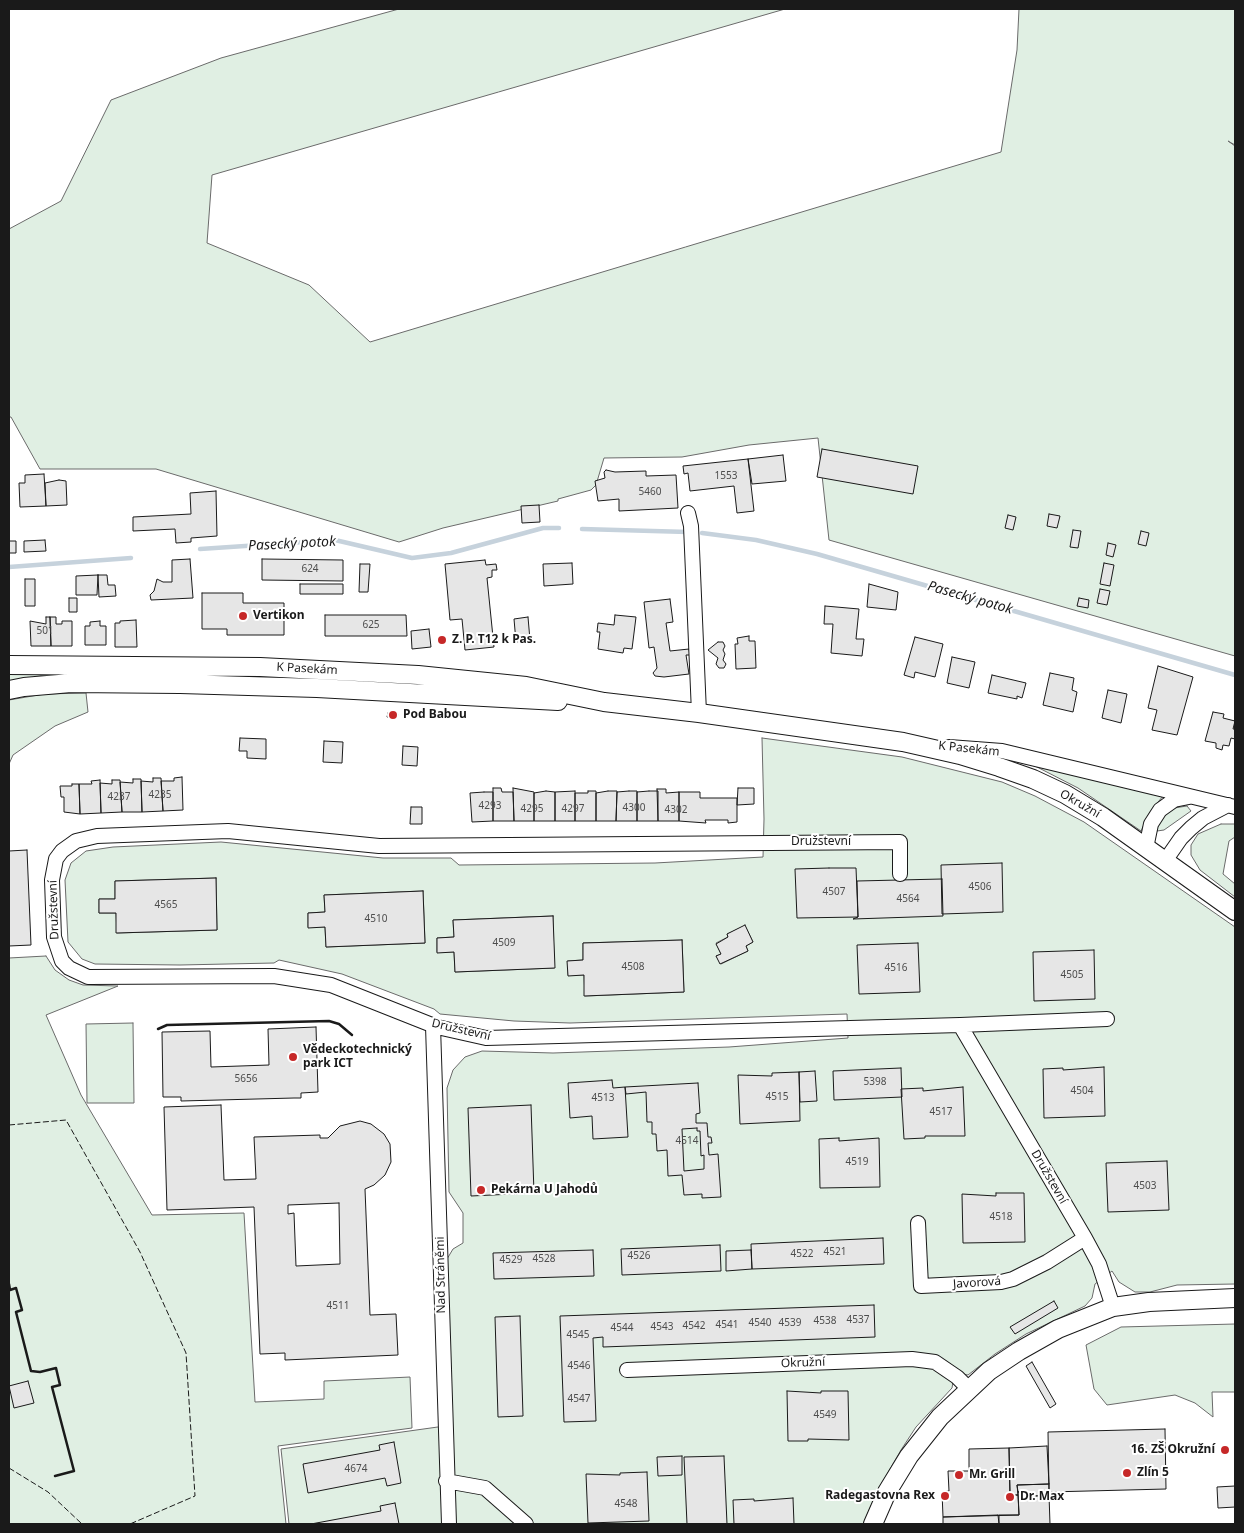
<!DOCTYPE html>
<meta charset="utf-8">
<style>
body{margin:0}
#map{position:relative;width:1244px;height:1533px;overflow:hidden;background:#fff;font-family:"Noto Sans",sans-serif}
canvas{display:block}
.frame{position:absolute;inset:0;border:10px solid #1a1a1a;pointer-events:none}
</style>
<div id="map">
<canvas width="1244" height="1533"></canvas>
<div class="frame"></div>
</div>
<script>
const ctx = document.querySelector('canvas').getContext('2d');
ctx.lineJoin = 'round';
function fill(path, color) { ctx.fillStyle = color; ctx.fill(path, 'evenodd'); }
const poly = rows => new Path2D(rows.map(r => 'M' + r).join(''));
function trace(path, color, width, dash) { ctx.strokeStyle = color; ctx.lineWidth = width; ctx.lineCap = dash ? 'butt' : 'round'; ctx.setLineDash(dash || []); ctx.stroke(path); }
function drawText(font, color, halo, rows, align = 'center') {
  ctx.font = font + ' "Noto Sans",sans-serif'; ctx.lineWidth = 4; ctx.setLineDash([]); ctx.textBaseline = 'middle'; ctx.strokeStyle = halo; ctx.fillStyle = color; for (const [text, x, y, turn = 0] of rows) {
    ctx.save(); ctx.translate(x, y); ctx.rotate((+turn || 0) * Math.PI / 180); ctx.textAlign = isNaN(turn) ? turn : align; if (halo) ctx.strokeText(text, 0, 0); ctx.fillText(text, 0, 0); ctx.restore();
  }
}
const green = poly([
 [399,9,785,9,212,175,207,243,309,285,370,342,1001,152,1017,50,1019,9,1235,9,1235,145,1228,141,1235,146,1235,656,829,540,818,438,749,445,682,457,604,458,596,485,591,490,558,499,558,501,443,528,399,542,156,469,40,469,11,417,9,417,9,229,61,201,111,100,221,58,399,9],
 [34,673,225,673,375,680,481,689,224,676,98,675,9,682,9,674,34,673],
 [86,693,88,712,55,726,13,755,9,764,9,700,44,694,86,693],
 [762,738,902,757,1002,782,1035,796,1084,822,1235,927,1235,1284,1177,1285,1150,1292,1135,1292,1119,1282,1112,1271,1095,1284,1092,1298,1085,1306,1026,1334,995,1354,968,1375,962,1374,953,1382,952,1388,916,1427,901,1450,878,1490,863,1524,289,1524,281,1449,452,1425,447,1259,453,1249,463,1243,463,1213,449,1192,447,1088,453,1070,465,1057,482,1051,553,1053,729,1047,848,1038,847,1014,570,1023,514,1021,440,1014,434,1009,342,974,279,960,274,963,180,965,95,964,82,959,68,942,65,880,71,863,86,851,113,847,221,842,383,858,451,858,459,865,655,863,763,857,764,819,762,738],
 [216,878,217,930,117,933,116,913,99,913,99,899,115,899,115,881,216,878],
 [423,891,425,943,326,947,325,927,308,927,308,913,325,912,324,895,423,891],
 [553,916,554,968,455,972,454,952,437,952,437,938,454,937,453,920,553,916],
 [745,926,753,942,746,946,748,951,721,964,716,956,721,954,716,943,728,937,727,934,745,926],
 [682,940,684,992,585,996,584,975,568,975,568,961,583,960,583,943,682,940],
 [1037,767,1037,766,1163,796,1150,812,1141,831,1078,788,1037,767],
 [1187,806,1191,811,1164,830,1157,831,1158,824,1167,813,1174,808,1187,806],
 [1221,824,1235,824,1235,837,1229,841,1223,874,1235,884,1235,897,1200,870,1191,855,1191,845,1198,834,1221,824],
 [46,956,55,970,69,980,83,985,118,986,46,1015,81,1095,152,1215,244,1213,255,1402,324,1399,324,1381,410,1377,412,1428,278,1446,286,1524,9,1524,9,958,46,956],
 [133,1023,134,1103,87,1103,86,1024,133,1023],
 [1235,1324,1235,1392,1212,1392,1213,1417,1195,1403,1175,1395,1107,1405,1094,1389,1086,1345,1121,1327,1235,1324]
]);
fill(green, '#e0efe3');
trace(green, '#6a6a6a', 1);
trace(poly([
 [582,529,688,532],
 [702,533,756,540,817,554,1235,675],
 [200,549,335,540,412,558,451,553,543,528,559,528],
 [9,567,131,558]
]), '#c6d2dc', 4.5);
const building = poly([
 [822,449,918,466,913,494,817,477,822,449],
 [783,455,786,481,752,484,748,459,783,455],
 [748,459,754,511,737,513,734,486,690,491,688,473,684,474,683,466,748,459],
 [606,470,615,472,646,471,646,476,676,475,678,508,619,511,619,499,598,501,595,481,605,478,604,472,606,470],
 [44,474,46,506,20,507,19,483,25,483,25,475,44,474],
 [59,480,66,481,67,505,46,506,45,483,59,480],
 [216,491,217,536,191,538,191,542,176,543,175,529,133,531,133,517,191,514,190,493,216,491],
 [539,505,540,522,522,523,521,506,539,505],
 [1049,514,1060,516,1057,528,1047,526,1049,514],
 [1008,515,1016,517,1013,530,1005,528,1008,515],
 [1073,530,1081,531,1078,548,1070,547,1073,530],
 [1141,531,1149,533,1146,546,1138,544,1141,531],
 [45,540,46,551,24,552,24,541,45,540],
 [9,541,16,541,16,553,9,553,9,541],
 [1108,543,1116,545,1113,557,1106,555,1108,543],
 [190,559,193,598,151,600,150,595,154,591,157,579,163,582,172,582,172,560,190,559],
 [262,559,343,560,343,581,262,580,262,559],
 [485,560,486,565,496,564,497,570,492,570,492,577,487,578,494,647,465,650,462,619,450,620,445,564,485,560],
 [572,563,573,584,544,586,543,564,572,563],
 [1104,563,1114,565,1110,586,1100,584,1104,563],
 [360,564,370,564,368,592,359,592,360,564],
 [98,575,97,595,76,595,76,576,98,575],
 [98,575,107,575,108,585,115,585,116,596,99,597,98,575],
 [25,579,35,579,35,606,25,606,25,579],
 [300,584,343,584,343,594,300,594,300,584],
 [869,584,898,592,896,610,867,607,869,584],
 [1100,589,1110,591,1107,605,1097,603,1100,589],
 [202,593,243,593,243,603,284,603,284,635,227,635,227,629,202,629,202,593],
 [69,598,77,598,77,612,69,612,69,598],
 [1079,598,1089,600,1088,608,1077,606,1079,598],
 [670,599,673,622,666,623,670,651,689,649,690,655,686,655,689,674,664,677,655,676,653,673,657,668,654,647,649,648,644,602,670,599],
 [825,606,859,609,856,639,864,639,862,656,831,653,833,624,824,624,825,606],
 [325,615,406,615,407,636,325,636,325,615],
 [615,615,636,617,632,649,624,648,623,653,598,649,600,632,597,632,598,623,614,625,615,615],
 [46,617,50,617,51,646,31,646,30,621,46,624,46,617],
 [50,617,56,617,56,624,62,624,62,621,72,621,72,646,51,646,50,617],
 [528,617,530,640,516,642,514,619,528,617],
 [136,620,137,647,115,647,115,623,120,623,120,621,136,620],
 [100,621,100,626,106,626,106,645,85,645,85,626,90,626,90,622,100,621],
 [429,629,431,647,412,649,411,631,429,629],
 [749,636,749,641,755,641,756,668,736,669,735,644,738,644,737,638,749,636],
 [439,637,445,637,446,643,439,643,439,637],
 [915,637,943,644,935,677,915,672,914,678,904,675,915,637],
 [718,642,723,642,725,646,723,650,725,654,723,660,726,664,724,668,719,668,716,664,718,658,708,650,718,642],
 [952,657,975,662,969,688,947,683,952,657],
 [1158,666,1193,677,1177,735,1152,730,1157,710,1148,708,1158,666],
 [1050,673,1074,678,1072,690,1077,692,1073,712,1043,705,1050,673],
 [992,675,1026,683,1022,698,1017,696,1017,699,988,693,992,675],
 [1108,690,1127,694,1121,723,1102,718,1108,690],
 [1213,712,1224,714,1223,718,1235,721,1233,729,1235,729,1235,739,1231,738,1229,746,1223,745,1222,750,1216,748,1216,743,1205,741,1213,712],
 [388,713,398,714,397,718,387,717,388,713],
 [240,738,266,739,266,759,247,758,247,751,239,751,240,738],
 [324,741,343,742,342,763,323,762,324,741],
 [403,746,418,747,417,766,402,765,403,746],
 [182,777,183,810,163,811,161,781,174,781,174,778,182,777],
 [153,778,161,778,163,811,142,812,141,781,153,782,153,778],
 [133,779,141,779,142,812,122,812,120,782,133,783,133,779],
 [100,780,101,813,80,814,79,784,92,784,91,781,100,780],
 [112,780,120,780,122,812,101,813,100,783,112,784,112,780],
 [72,784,79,784,80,814,64,812,64,797,61,797,60,786,72,786,72,784],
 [493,788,501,788,502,792,513,792,514,821,493,821,493,788],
 [513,788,534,792,534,821,514,821,513,788],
 [738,788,754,788,754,804,737,805,738,788],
 [657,789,666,789,666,793,679,792,679,821,658,821,657,789],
 [546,791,555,792,555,821,534,821,534,793,546,791],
 [575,791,575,821,555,821,555,792,575,791],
 [588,791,596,791,596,821,575,821,575,793,588,793,588,791],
 [608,791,617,791,616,821,596,821,596,793,608,791],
 [629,791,637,791,637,821,616,821,617,792,629,791],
 [649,791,658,791,658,821,637,821,637,792,649,791],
 [484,792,493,792,493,821,472,822,470,793,484,792],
 [679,792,700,792,700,798,737,798,737,822,728,823,728,820,705,820,706,823,679,821,679,792],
 [411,807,422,807,422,824,410,824,411,807],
 [27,850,31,945,9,946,9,851,27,850],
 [1002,863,1003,912,942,914,941,865,1002,863],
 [829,868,856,868,858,917,797,918,795,869,829,868],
 [216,878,217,930,116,933,116,913,99,913,99,899,115,899,115,881,216,878],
 [942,879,943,916,853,919,858,917,857,881,942,879],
 [423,891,425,943,326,947,325,927,308,928,308,913,325,912,324,895,423,891],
 [553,916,555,968,455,972,454,952,437,953,437,938,454,937,453,920,553,916],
 [745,925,753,942,746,946,748,951,720,964,716,956,721,954,716,944,728,937,727,934,745,925],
 [682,940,684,992,584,996,584,975,568,976,567,961,583,960,583,943,682,940],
 [918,943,920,992,859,994,857,945,918,943],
 [1094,950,1095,999,1034,1001,1033,952,1094,950],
 [316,1027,318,1092,301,1093,301,1098,294,1098,181,1101,181,1097,163,1097,162,1032,210,1031,211,1067,269,1065,268,1029,316,1027],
 [1104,1067,1105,1116,1044,1118,1043,1069,1063,1068,1063,1070,1104,1067],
 [901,1068,902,1097,834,1100,833,1071,901,1068],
 [815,1071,817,1101,800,1102,799,1072,815,1071],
 [799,1072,800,1121,740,1124,738,1075,772,1076,772,1073,799,1072],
 [612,1080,613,1088,625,1087,628,1137,593,1139,592,1116,570,1118,568,1083,612,1080],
 [698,1083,700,1113,696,1114,696,1123,707,1123,708,1137,711,1137,712,1143,708,1143,709,1155,718,1154,721,1197,702,1198,702,1194,684,1195,682,1175,668,1176,667,1150,657,1151,656,1134,652,1134,652,1122,647,1122,646,1092,626,1094,625,1087,698,1083],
 [697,1128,697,1131,700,1131,701,1156,704,1155,704,1169,684,1171,682,1129,697,1128],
 [963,1087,965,1136,925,1136,925,1138,904,1139,901,1089,923,1088,923,1091,963,1087],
 [221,1105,224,1180,256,1179,254,1137,320,1135,320,1138,328,1138,340,1126,360,1121,371,1124,384,1134,390,1144,391,1162,385,1175,374,1185,365,1189,370,1315,396,1314,398,1355,285,1360,285,1353,260,1354,254,1207,167,1210,164,1107,221,1105],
 [339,1203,340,1264,296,1266,294,1213,288,1214,288,1205,339,1203],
 [531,1105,534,1193,471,1196,468,1108,531,1105],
 [839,1138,839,1141,879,1138,880,1187,820,1188,819,1139,839,1138],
 [1167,1161,1169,1210,1108,1212,1106,1163,1167,1161],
 [996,1193,1024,1193,1025,1242,963,1243,962,1194,996,1196,996,1193],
 [883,1238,884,1264,752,1269,751,1244,883,1238],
 [720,1245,721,1271,622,1275,621,1249,720,1245],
 [593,1250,594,1276,494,1279,493,1253,593,1250],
 [751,1250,752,1269,726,1271,726,1251,751,1250],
 [1054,1301,1058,1308,1015,1334,1010,1327,1054,1301],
 [874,1305,875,1337,603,1347,603,1337,593,1338,596,1421,564,1422,560,1316,874,1305],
 [520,1316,523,1416,498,1417,495,1317,520,1316],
 [1032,1362,1056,1404,1050,1408,1026,1366,1032,1362],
 [28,1381,34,1403,14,1408,9,1386,28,1381],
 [787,1391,821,1393,821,1391,848,1391,849,1440,808,1439,808,1441,788,1441,787,1391],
 [1165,1429,1166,1489,1049,1492,1048,1432,1165,1429],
 [394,1442,401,1483,387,1486,385,1478,308,1493,303,1464,380,1450,379,1445,394,1442],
 [1047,1446,1049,1484,1017,1485,1018,1495,1010,1495,1009,1448,1047,1446],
 [1009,1448,1010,1495,1018,1495,1019,1515,943,1517,942,1492,949,1491,948,1471,969,1471,969,1449,1009,1448],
 [682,1456,682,1475,658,1476,657,1457,682,1456],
 [724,1456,727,1524,687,1524,684,1457,724,1456],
 [647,1472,649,1521,588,1523,586,1474,620,1475,620,1473,647,1472],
 [1049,1484,1049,1495,1022,1497,1022,1492,1018,1492,1017,1485,1049,1484],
 [1235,1486,1235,1507,1218,1508,1217,1487,1235,1486],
 [1018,1492,1022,1492,1022,1497,1049,1495,1050,1524,999,1524,999,1515,1019,1515,1018,1492],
 [793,1498,794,1524,734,1524,733,1500,754,1499,754,1501,793,1498],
 [395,1503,399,1524,311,1524,381,1511,380,1506,395,1503],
 [998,1515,999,1524,943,1524,943,1517,998,1515]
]);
fill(building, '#e6e6e6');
trace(building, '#1a1a1a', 1);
const minor = poly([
 [688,513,691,526,699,713],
 [949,747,1002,751,1235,807],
 [1146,848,1151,824,1160,810,1174,800,1189,797],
 [1165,861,1181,838,1191,828,1203,818,1228,805],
 [900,874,900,842,379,846,228,831,97,836,76,841,62,851,56,859,52,880,54,937,62,961,69,968,88,977,274,976,331,985,437,1027,486,1038,960,1025,1107,1019],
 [960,1025,1085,1238,1099,1264,1113,1307],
 [433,1026,449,1524],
 [918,1223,921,1286,1001,1282,1013,1279,1047,1262,1085,1238],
 [627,1370,912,1359,935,1362,957,1377,969,1389],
 [446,1481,485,1488,526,1524]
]);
const tertiary = poly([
 [9,665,260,667,418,675,526,686,604,702,699,713,903,742,960,755,999,767,1033,779,1065,794,1103,817,1235,911],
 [9,690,24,687,71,683,180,684,317,688,558,701],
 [873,1524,887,1492,909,1456,940,1417,989,1371,1019,1351,1058,1329,1113,1307,1149,1302,1235,1298]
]);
trace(minor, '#1a1a1a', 16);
trace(tertiary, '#1a1a1a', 20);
trace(minor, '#fff', 14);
trace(tertiary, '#fff', 18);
trace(poly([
 [9,1125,66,1120,140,1252,186,1353,195,1496,130,1524],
 [9,1468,48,1492,82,1524]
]), '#1a1a1a', 1, [6, 2.5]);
trace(poly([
 [158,1029,167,1025,329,1021,339,1024,352,1035],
 [9,1284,10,1290,16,1288,22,1310,16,1312,31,1371,40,1372,56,1368,60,1385,52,1387,74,1471,55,1476]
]), '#1a1a1a', 2.5);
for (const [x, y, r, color] of [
 [243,616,5,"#c62828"],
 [442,640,5,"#c62828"],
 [393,715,5,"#c62828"],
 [293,1057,5,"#c62828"],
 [481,1190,5,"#c62828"],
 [1225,1450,5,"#c62828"],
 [1127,1473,5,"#c62828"],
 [959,1475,5,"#c62828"],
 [945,1496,5,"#c62828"],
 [1010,1497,5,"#c62828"]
]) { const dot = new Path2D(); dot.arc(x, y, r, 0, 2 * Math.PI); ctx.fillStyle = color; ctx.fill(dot); trace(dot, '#fff', 2); }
drawText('10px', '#4d4d4d', null, [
 ["1553",726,476],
 ["5460",650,492],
 ["624",310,569],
 ["625",371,625],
 ["501",45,631],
 ["4235",160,795],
 ["4237",119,797],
 ["4293",490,806],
 ["4300",634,808],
 ["4295",532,809],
 ["4297",573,809],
 ["4302",676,810],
 ["4506",980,887],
 ["4507",834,892],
 ["4564",908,899],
 ["4565",166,905],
 ["4510",376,919],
 ["4509",504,943],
 ["4508",633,967],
 ["4516",896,968],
 ["4505",1072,975],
 ["5656",246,1079],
 ["5398",875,1082],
 ["4504",1082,1091],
 ["4515",777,1097],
 ["4513",603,1098],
 ["4517",941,1112],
 ["4514",687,1141],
 ["4519",857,1162],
 ["4503",1145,1186],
 ["4518",1001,1217],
 ["4521",835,1252],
 ["4522",802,1254],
 ["4526",639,1256],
 ["4528",544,1259],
 ["4529",511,1260],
 ["4511",338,1306],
 ["4537",858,1320],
 ["4538",825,1321],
 ["4540",760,1323],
 ["4539",790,1323],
 ["4541",727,1325],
 ["4542",694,1326],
 ["4543",662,1327],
 ["4544",622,1328],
 ["4545",578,1335],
 ["4546",579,1366],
 ["4547",579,1399],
 ["4549",825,1415],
 ["4674",356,1469],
 ["4548",626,1504]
]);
drawText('bold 12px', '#1a1a1a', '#fff', [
 ["Vertikon",253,616],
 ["Z. P. T12 k Pas.",452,640],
 ["Pod Babou",403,715],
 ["Vědeckotechnický",303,1050],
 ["park ICT",303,1064],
 ["Pekárna U Jahodů",491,1190],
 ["16. ZŠ Okružní",1215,1450,"right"],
 ["Zlín 5",1137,1473],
 ["Mr. Grill",969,1475],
 ["Radegastovna Rex",935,1496,"right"],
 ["Dr. Max",1020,1497]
], 'left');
drawText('12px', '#1a1a1a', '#fff', [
 ["K Pasekám",307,669,3],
 ["K Pasekám",969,749,6],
 ["Okružní",1080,804,30],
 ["Družstevní",821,842],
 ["Družstevní",54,910,-92],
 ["Družstevní",461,1030,13],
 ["Družstevní",1049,1177,60],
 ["Nad Stráněmi",441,1275,-91],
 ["Javorová",977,1283,-4],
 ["Okružní",803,1363,-2]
]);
drawText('italic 14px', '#1a1a1a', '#fff', [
 ["Pasecký potok",292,544,-3],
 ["Pasecký potok",970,598,16]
]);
</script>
